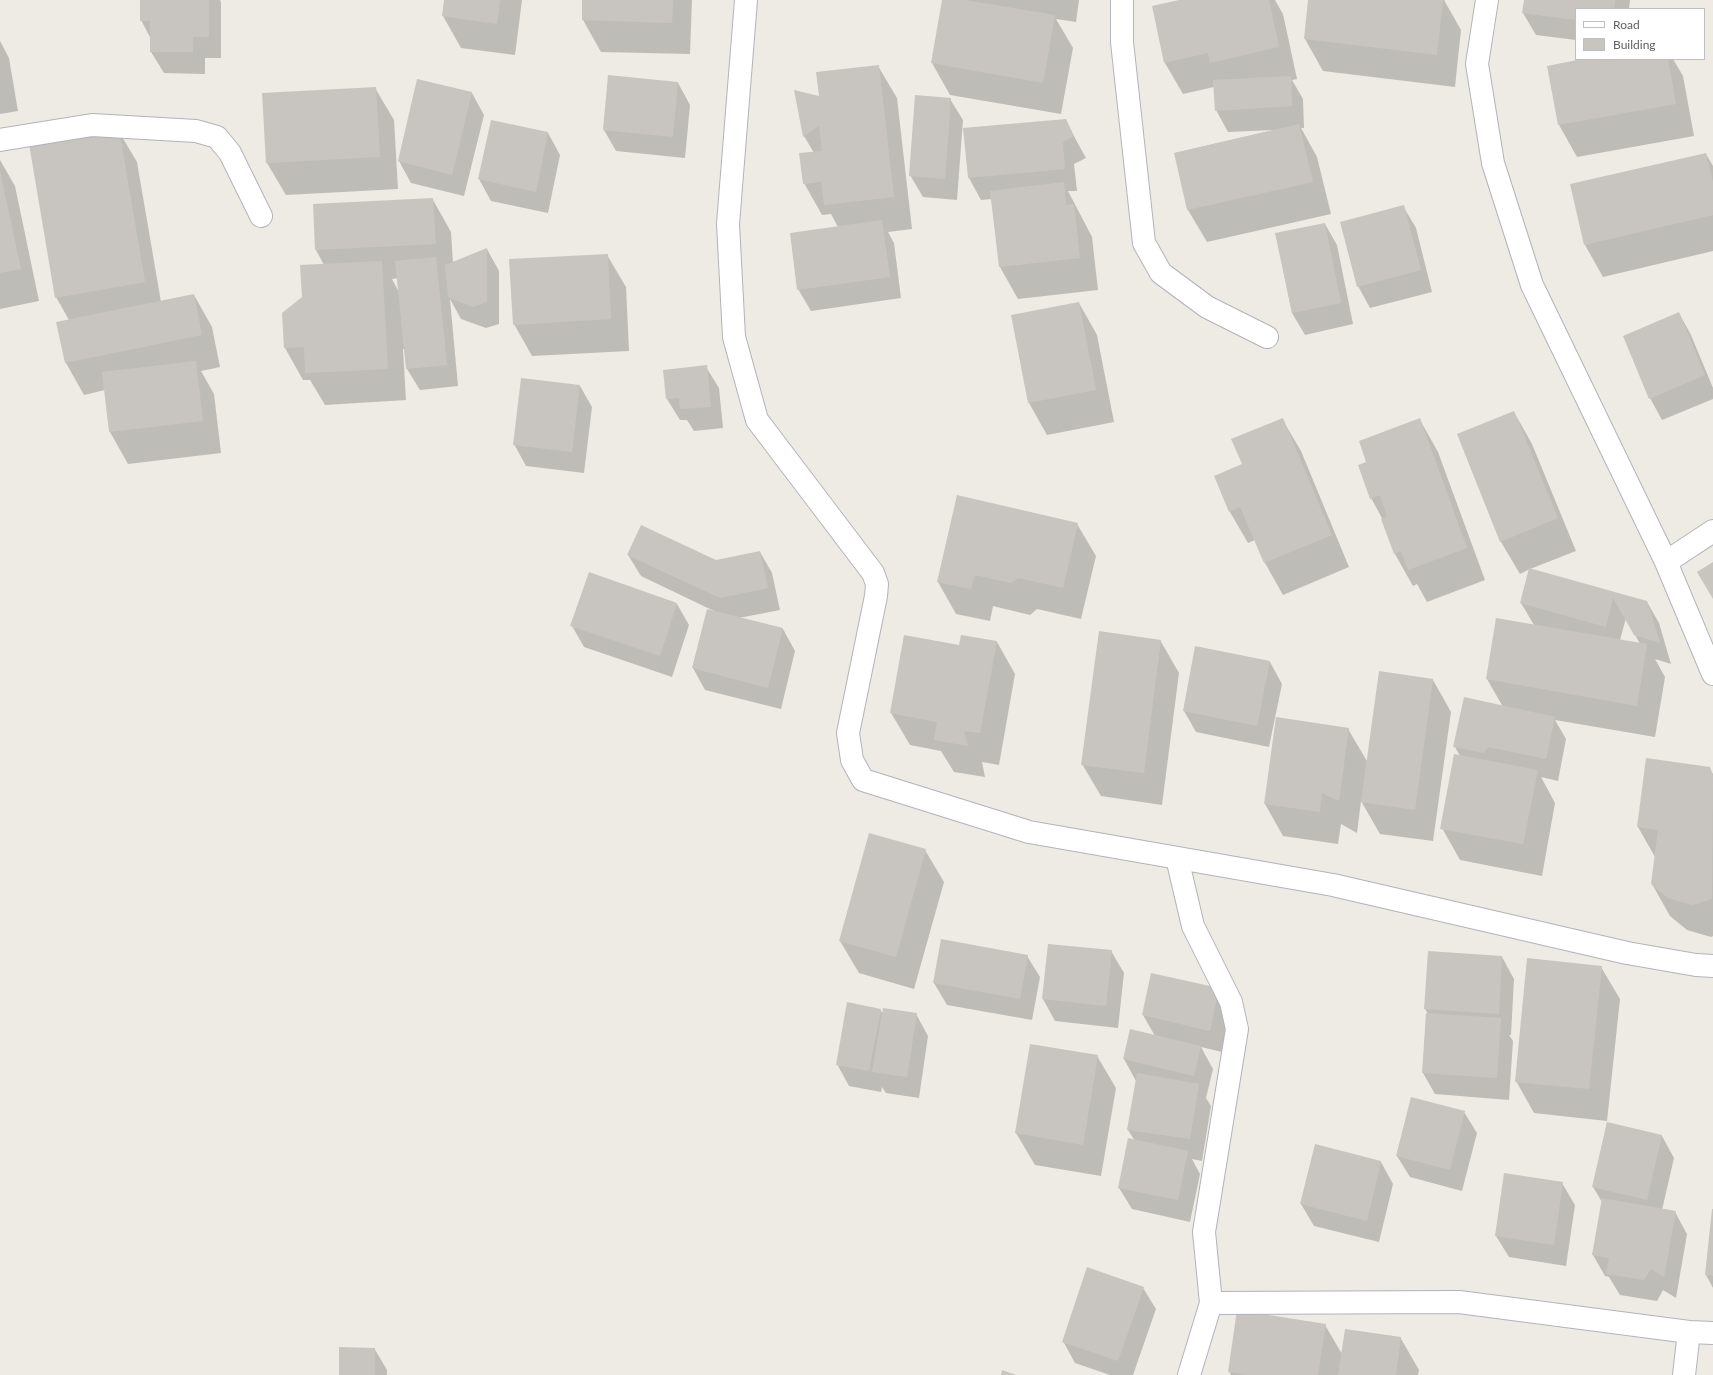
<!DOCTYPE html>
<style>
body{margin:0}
#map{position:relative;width:1713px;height:1375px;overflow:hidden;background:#edebe4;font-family:Lato,sans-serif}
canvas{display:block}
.legend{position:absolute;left:1575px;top:8px;width:130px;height:52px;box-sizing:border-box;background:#fff;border:1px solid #bebfc1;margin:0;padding:5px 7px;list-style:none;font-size:12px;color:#5c5f63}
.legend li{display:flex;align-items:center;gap:8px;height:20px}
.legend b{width:20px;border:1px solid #bebfc1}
</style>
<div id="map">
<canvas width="1713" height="1375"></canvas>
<ul class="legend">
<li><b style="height:5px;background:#fff"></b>Road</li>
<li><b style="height:11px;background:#c8c5c1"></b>Building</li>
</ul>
</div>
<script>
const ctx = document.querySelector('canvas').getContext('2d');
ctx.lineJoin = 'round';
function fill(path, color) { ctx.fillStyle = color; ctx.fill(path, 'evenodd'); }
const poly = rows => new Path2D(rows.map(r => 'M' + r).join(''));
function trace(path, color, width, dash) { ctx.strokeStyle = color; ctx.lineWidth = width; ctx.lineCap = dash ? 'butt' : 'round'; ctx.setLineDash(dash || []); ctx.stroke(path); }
fill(poly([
 [141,0,220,0,221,2,221,58,205,58,205,74,164,73,151,52,151,39,141,20],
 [445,0,522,0,515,55,461,48,443,16],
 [583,0,692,0,690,54,601,52,583,20],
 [943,0,1079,0,1076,22,1056,19,1073,48,1061,114,950,95,932,63],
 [1184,0,1275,0,1283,14,1297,79,1292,80,1303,99,1304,128,1301,128,1317,157,1331,214,1207,242,1188,210,1175,153,1274,130,1228,132,1216,110,1214,87,1183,94,1165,63],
 [1309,0,1444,0,1461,30,1455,87,1323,71,1305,39],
 [1525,0,1630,0,1629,9,1576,9,1576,40,1536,35,1523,13],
 [0,41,9,58,18,111,0,114],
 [1587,59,1673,59,1683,76,1694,136,1577,157,1559,125],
 [878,66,897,98,912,229,888,232,894,243,901,298,811,311,798,289,838,227,831,214,822,215,804,183,814,153,804,136,795,91,820,97],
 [418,80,472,93,484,115,464,196,411,183,399,161],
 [678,83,690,105,685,158,616,151,604,130],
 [375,88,394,120,398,189,286,195,267,163,263,94],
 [950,99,963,120,957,200,923,197,910,175],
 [1065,120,1086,158,1074,164,1077,191,1068,191,1092,237,1098,290,1018,299,1000,267,992,199,981,200,969,178,964,129],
 [492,121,548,133,560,155,548,213,491,201,479,179],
 [118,130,137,162,161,302,194,295,212,327,220,367,201,371,214,394,221,453,128,464,110,432,105,390,84,395,66,363,69,320,56,297],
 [1706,154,1713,166,1713,251,1603,277,1585,245],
 [0,160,15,186,39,301,0,309],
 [433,200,451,232,453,263,487,249,499,271,499,324,486,328,461,319,450,299,458,386,420,390,407,369,405,349,403,349,406,400,325,405,310,380,303,380,285,348,283,314,303,298,324,265,316,250],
 [398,278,399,292,392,279],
 [1403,206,1416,228,1432,292,1370,308,1358,286],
 [1325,224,1337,245,1353,324,1305,335,1292,313,1276,234],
 [607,255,626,287,629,351,532,356,514,324],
 [1079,303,1097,335,1114,422,1047,435,1029,403,1012,316],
 [1679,313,1691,335,1713,388,1713,399,1662,420,1650,398],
 [706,367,719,388,723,428,694,431,687,420,680,420,667,399],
 [580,386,592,407,584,473,526,466,514,444],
 [1514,412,1532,444,1576,551,1530,569,1647,602,1659,623,1671,664,1655,659,1665,677,1655,737,1555,720,1566,739,1558,781,1541,777,1555,803,1542,876,1460,860,1442,828,1460,756,1455,747,1503,707,1487,679,1534,625,1521,603,1530,569,1520,574,1501,542,1458,435],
 [1626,618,1640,644,1620,640],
 [1282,419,1301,451,1349,567,1283,595,1265,563,1255,540,1248,543,1230,512,1243,465],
 [1420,420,1438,452,1485,580,1427,602,1417,584,1413,586,1395,554,1383,520,1371,498,1360,466,1368,462],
 [1077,524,1096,556,1081,619,1037,609,1030,615,993,606,990,621,956,614,938,582],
 [760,552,772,573,780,610,739,618,783,629,795,651,781,709,705,690,693,668,714,611,641,576,628,555,716,561],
 [677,604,689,625,672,677,584,647,572,626],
 [1160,640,1179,673,1162,805,1101,796,1082,764],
 [997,642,1015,674,999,765,982,762,985,777,954,772,941,751,910,745,891,713,960,646],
 [1270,662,1282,684,1269,747,1196,732,1184,711],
 [1433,680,1451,712,1433,841,1380,834,1361,801,1357,833,1341,824,1338,844,1283,836,1265,804,1348,729,1367,761],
 [1709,768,1713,774,1713,936,1711,937,1687,930,1670,916,1652,884,1655,857,1638,827],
 [925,850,944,882,914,989,859,973,840,941],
 [1049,945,1111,951,1124,973,1118,1028,1055,1021,1043,999],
 [1027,956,1040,977,1032,1020,947,1005,934,983],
 [1502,957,1514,979,1511,1035,1509,1035,1513,1041,1509,1100,1435,1094,1423,1073,1428,1014,1425,1009],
 [1601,967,1620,999,1607,1121,1534,1113,1516,1081],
 [1218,988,1231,1010,1222,1052,1201,1047,1213,1069,1206,1098,1211,1106,1202,1161,1192,1159,1200,1174,1190,1222,1132,1209,1119,1188,1135,1141,1128,1130,1136,1081,1124,1059,1155,1036,1143,1015],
 [880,1010,883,1014,916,1014,928,1036,919,1098,886,1093,882,1087,881,1092,849,1086,837,1064],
 [1097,1056,1116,1088,1101,1176,1035,1165,1016,1133],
 [1464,1112,1477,1133,1462,1191,1410,1177,1397,1156],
 [1607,1123,1662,1136,1674,1158,1662,1210,1675,1212,1687,1234,1676,1298,1663,1290,1657,1301,1620,1295,1609,1277,1605,1276,1593,1255,1602,1202,1593,1187],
 [1316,1145,1381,1162,1393,1184,1379,1242,1314,1226,1301,1204],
 [1562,1183,1575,1205,1566,1266,1509,1257,1496,1236],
 [1713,1209,1713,1288,1706,1275],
 [1143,1288,1156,1309,1133,1375,1110,1375,1075,1363,1063,1341],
 [1325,1325,1342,1354,1400,1337,1419,1370,1418,1375,1231,1375,1229,1371],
 [374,1348,387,1370,387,1375,340,1375]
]), '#0003');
fill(poly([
 [140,0,209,0,209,37,193,37,193,52,150,52,150,21,140,21],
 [444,0,500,0,497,24,442,16],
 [582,0,673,0,672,23,582,20],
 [942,0,965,0,1055,15,1043,83,931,63],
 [1179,0,1269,0,1279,47,1210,63,1208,53,1164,63,1152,6],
 [1308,0,1443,0,1437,55,1304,39],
 [1524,0,1615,0,1614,9,1576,9,1576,20,1522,13],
 [1582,59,1668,59,1676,104,1558,125,1547,66],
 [879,65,894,197,824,205,821,182,803,184,799,153,822,151,819,126,803,137,794,90,819,96,816,72],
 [608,75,678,82,673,137,603,130],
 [1291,76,1292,106,1215,111,1213,80],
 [417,79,472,92,452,175,398,161],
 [376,87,380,157,266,163,262,93],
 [915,95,951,98,945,179,909,176],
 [1066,119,1074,136,1063,142,1065,169,968,178,963,128],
 [491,120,548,132,536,192,478,179],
 [1299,124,1313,182,1187,210,1174,153],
 [119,129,145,282,55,298,29,144],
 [1706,153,1713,182,1713,215,1584,245,1570,184],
 [0,171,21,269,0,273],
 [1064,182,1066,205,1074,204,1080,258,999,267,990,191],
 [433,198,436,244,315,250,313,204],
 [1404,205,1421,270,1357,287,1340,222],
 [882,220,890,277,797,290,790,233],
 [1325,223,1341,303,1292,313,1275,233],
 [487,248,487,302,473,307,448,297,445,265],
 [608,254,611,319,513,325,509,259],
 [436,257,447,365,406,369,395,261],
 [382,261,388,369,305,373,304,347,284,348,282,313,302,297,300,265],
 [194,294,202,335,65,363,56,322],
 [1079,302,1096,390,1028,403,1011,315],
 [1679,312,1705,375,1649,399,1623,336],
 [196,361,203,421,109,432,102,372],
 [707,365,711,407,680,409,679,398,666,399,663,370],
 [521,378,580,385,572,452,513,445],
 [1514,411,1558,518,1500,542,1457,434],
 [1283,418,1332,535,1264,563,1240,507,1229,512,1214,476,1242,464,1231,439],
 [1420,418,1467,548,1408,570,1401,551,1394,554,1381,519,1387,517,1380,495,1370,499,1358,465,1366,462,1359,441],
 [957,495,1078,523,1063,588,1018,578,1011,583,975,575,971,589,937,582],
 [641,525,716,560,760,551,768,588,720,598,627,555],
 [1713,562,1713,599,1697,572],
 [1529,568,1647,601,1660,643,1634,635,1613,598,1606,627,1520,603],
 [589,572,677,603,660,656,570,626],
 [707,609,783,628,768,688,692,668],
 [1496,618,1647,644,1637,706,1486,679],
 [1099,631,1161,640,1144,773,1081,765],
 [904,635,959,645,961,635,997,641,980,733,964,731,968,746,934,740,937,722,890,713],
 [1195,646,1270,661,1257,726,1183,711],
 [1379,671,1433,679,1415,810,1361,802],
 [1464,697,1555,717,1546,759,1488,747,1484,753,1453,747],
 [1276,717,1349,728,1339,801,1322,793,1320,812,1264,804],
 [1454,754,1538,770,1523,844,1440,829],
 [1646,758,1710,767,1713,776,1712,899,1692,905,1668,898,1651,884,1658,830,1637,827],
 [869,833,926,849,896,957,839,941],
 [941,939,1028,955,1020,999,933,983],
 [1048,944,1112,950,1106,1006,1042,999],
 [1428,951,1502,956,1499,1014,1424,1009],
 [1527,958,1602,966,1589,1089,1515,1082],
 [1151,973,1219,988,1210,1031,1142,1015],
 [847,1002,881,1009,869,1071,836,1065],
 [883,1008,917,1013,907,1077,872,1072],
 [1426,1013,1501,1018,1497,1078,1422,1073],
 [1130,1029,1201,1046,1194,1076,1123,1059],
 [1030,1044,1098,1055,1083,1145,1015,1133],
 [1137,1073,1199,1084,1190,1139,1127,1130],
 [1411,1097,1465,1111,1450,1170,1396,1156],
 [1607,1122,1662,1135,1647,1200,1592,1187],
 [1128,1138,1188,1151,1178,1200,1118,1188],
 [1315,1144,1381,1161,1367,1221,1300,1204],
 [1504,1173,1563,1182,1554,1245,1495,1236],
 [1602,1198,1676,1211,1664,1277,1651,1269,1644,1280,1606,1274,1609,1258,1592,1255],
 [1712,1209,1713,1209,1713,1276,1705,1275],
 [1087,1267,1144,1287,1118,1361,1062,1342],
 [1237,1310,1326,1324,1318,1375,1250,1375,1228,1372],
 [1345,1329,1401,1337,1396,1375,1338,1375],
 [339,1347,375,1348,375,1375,339,1375],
 [1002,1370,1016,1375,1001,1375]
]), '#c8c5c1');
const minor = poly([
 [746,0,728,224,734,337,757,420,873,573,877,584,876,596,848,733,852,760,863,780,1029,832,1333,885,1627,953,1696,965,1713,966],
 [1122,0,1122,42,1144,243,1161,273,1207,307,1267,337],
 [1487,0,1477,64,1493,163,1532,285,1666,562,1713,674],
 [0,140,92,125,196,131,217,137,230,153,261,216],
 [1666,562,1713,531],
 [1177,858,1193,926,1231,1002,1237,1029,1204,1232,1211,1303,1189,1375],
 [1211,1303,1459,1302,1689,1332,1713,1333],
 [1684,1375,1689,1332]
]);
trace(minor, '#b1b4b8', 24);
trace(minor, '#fff', 22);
</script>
